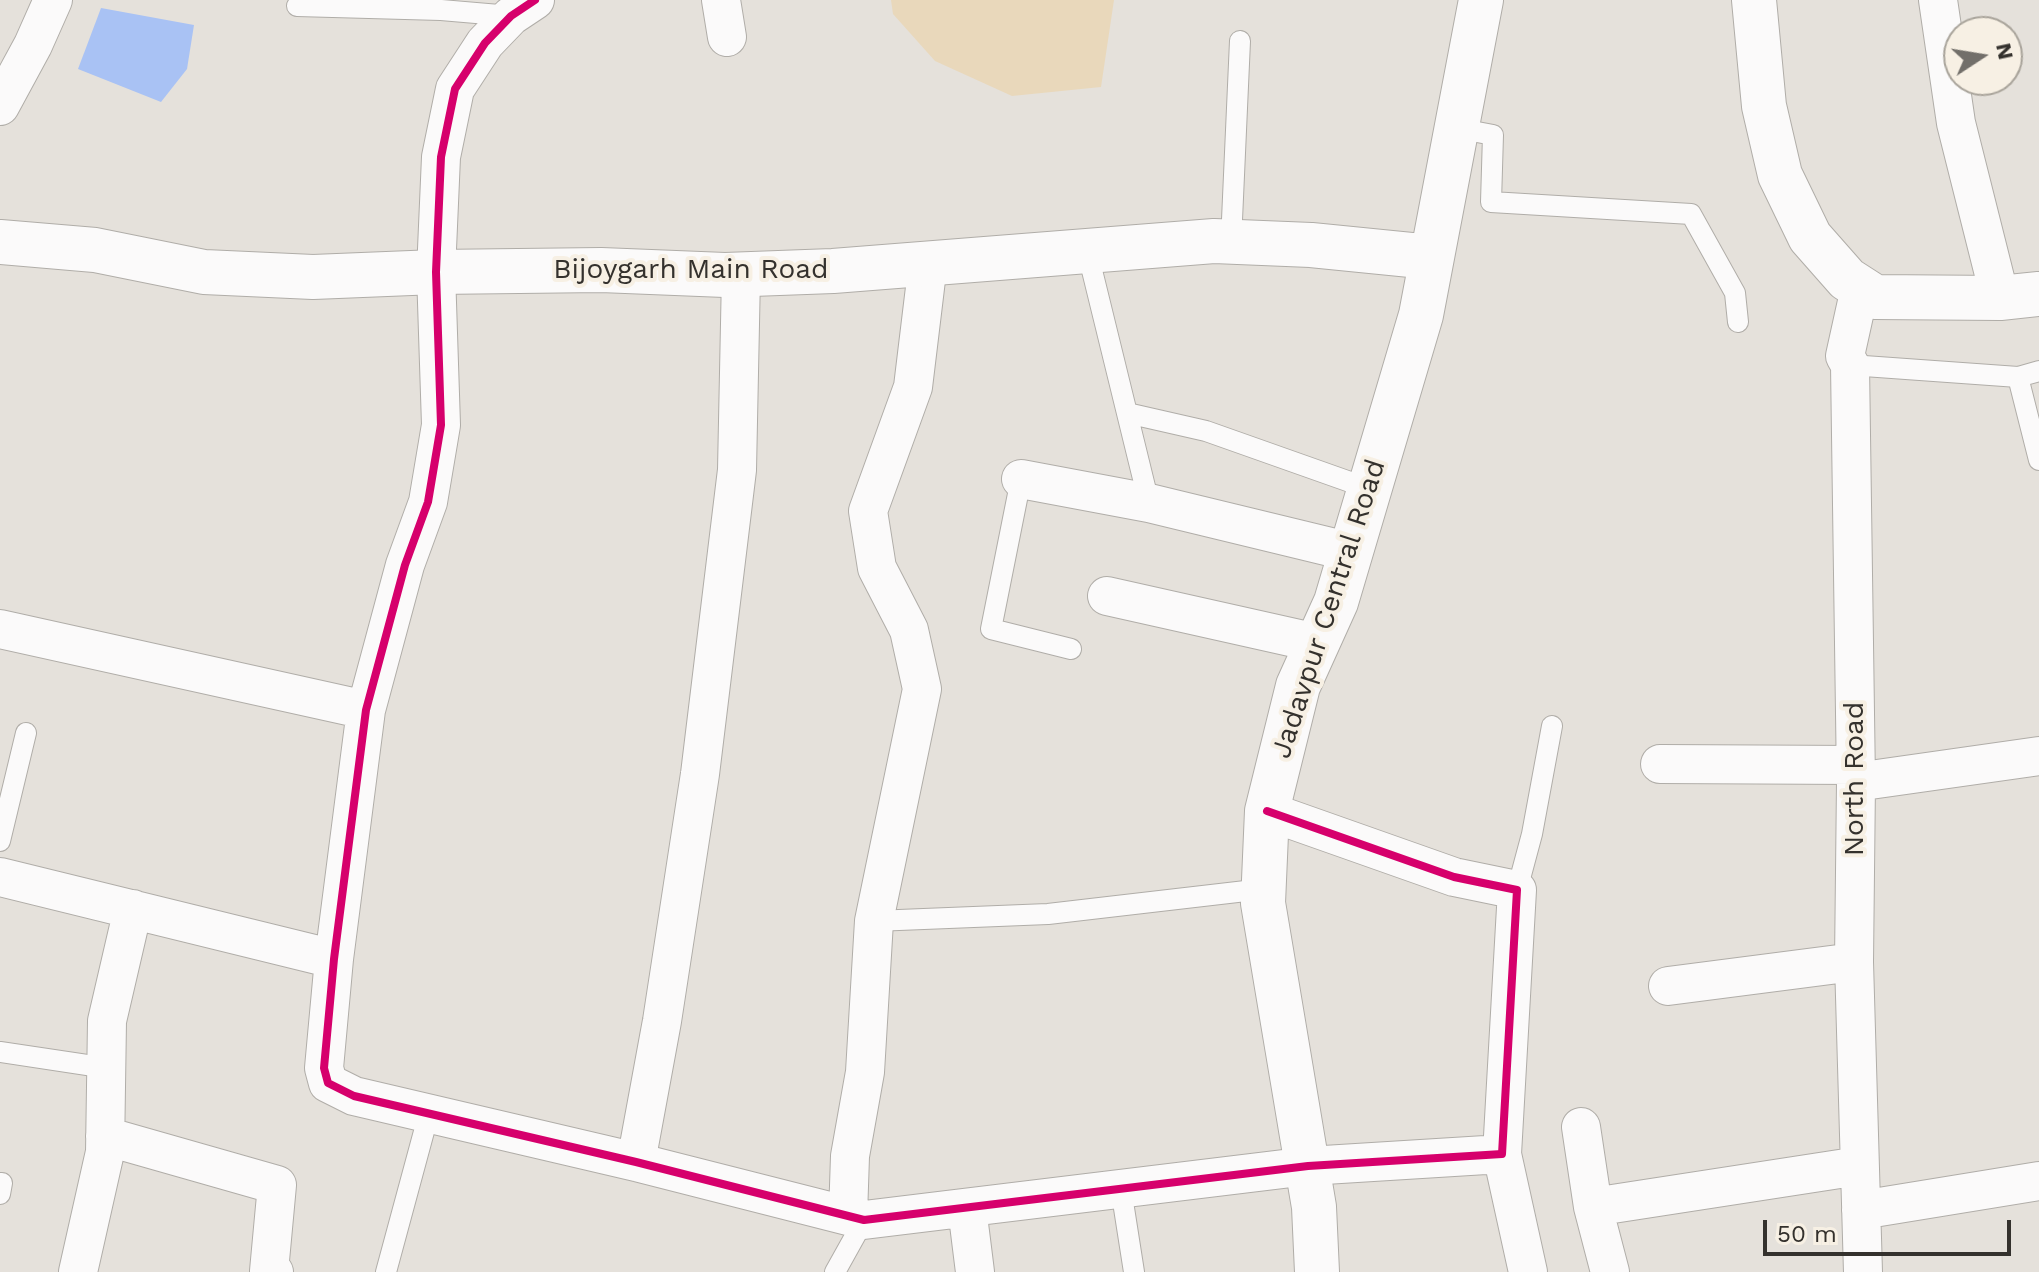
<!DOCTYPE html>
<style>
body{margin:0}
#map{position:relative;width:2039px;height:1272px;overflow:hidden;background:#e5e1db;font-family:"Work Sans",sans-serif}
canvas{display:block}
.north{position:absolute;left:1943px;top:16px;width:80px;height:80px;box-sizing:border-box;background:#f7f0e4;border:2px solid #a9a49b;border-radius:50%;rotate:78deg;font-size:22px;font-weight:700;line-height:32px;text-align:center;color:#34312d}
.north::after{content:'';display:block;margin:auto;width:28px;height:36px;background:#726f6a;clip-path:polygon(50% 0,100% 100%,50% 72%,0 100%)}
.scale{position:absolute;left:1763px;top:1220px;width:248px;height:36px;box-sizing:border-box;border:4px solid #34312d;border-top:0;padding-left:10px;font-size:24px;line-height:28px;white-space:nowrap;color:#34312d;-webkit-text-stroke:6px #f7f0e4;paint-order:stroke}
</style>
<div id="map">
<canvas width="2039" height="1272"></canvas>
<div class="north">N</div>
<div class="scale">50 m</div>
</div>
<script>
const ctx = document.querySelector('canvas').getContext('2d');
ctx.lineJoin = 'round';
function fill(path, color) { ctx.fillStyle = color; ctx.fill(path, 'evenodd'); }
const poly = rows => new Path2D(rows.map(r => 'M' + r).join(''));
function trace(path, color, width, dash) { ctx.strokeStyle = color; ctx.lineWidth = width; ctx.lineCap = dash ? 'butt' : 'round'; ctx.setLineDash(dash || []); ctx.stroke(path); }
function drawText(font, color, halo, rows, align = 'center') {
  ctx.font = font + ' "Work Sans",sans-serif'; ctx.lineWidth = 8; ctx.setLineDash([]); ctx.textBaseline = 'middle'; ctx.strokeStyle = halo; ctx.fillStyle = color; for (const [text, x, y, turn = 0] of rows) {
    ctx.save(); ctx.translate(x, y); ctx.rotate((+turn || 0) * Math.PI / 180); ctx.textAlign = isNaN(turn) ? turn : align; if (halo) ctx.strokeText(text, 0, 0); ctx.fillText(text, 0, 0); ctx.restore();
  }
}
fill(poly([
 [891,0,1114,0,1101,87,1012,96,935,61,893,14]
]), '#e9d8bb');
fill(poly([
 [101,8,194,25,187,69,161,102,78,69]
]), '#a9c2f4');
const service = poly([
 [297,6,441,10,511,16],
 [1456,128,1493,135,1491,202,1691,214,1735,293,1738,322],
 [1231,242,1240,41],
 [1087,250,1149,503],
 [1850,365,2018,377,2039,371],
 [2018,377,2039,460],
 [1127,413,1206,431,1370,489],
 [1021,479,991,629,1071,649],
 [0,841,26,733],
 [1517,890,1532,834,1552,726],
 [874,921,1048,914,1263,889],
 [0,1052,107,1068],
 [0,1183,2,1183,0,1194],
 [1121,1189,1134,1272],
 [386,1272,429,1113],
 [835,1272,864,1220]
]);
const minor = poly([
 [535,0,511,16,485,43,455,89,441,157,436,272,441,425,428,502,405,565,366,710,334,959,324,1068,328,1083,354,1096,636,1162,864,1220,1308,1166,1502,1154,1517,890,1454,877,1267,811],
 [721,0,727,37],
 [1938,0,1956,123,2000,298],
 [0,106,33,45,53,0],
 [1860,288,1845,356,1850,365,1856,782,1854,962,1863,1272],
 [1021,479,1149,503,1351,552],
 [1107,596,1317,643],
 [0,629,366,710],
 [1660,764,1856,765],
 [1856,782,2039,756],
 [0,877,334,959],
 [1668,986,1854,962],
 [1581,1127,1593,1207,1610,1272],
 [105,1136,277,1185,269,1271,274,1272],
 [1502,1154,1528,1272],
 [636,1162,662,1021,700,774,737,470,741,275],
 [1593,1207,1859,1166],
 [967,1208,975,1272],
 [1861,1210,2039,1181],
 [848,1216,850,1156,865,1072,874,921,922,689,909,630,877,568,868,511,913,387,928,263],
 [78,1272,105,1152,107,1021,133,909]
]);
const tertiary = poly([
 [1754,0,1764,106,1780,175,1810,237,1847,279,1875,297,2000,298,2039,294],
 [0,242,95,250,204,272,313,277,436,272,601,270,725,275,833,271,1214,241,1311,245,1431,257],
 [1317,1272,1314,1207,1263,903,1267,811,1298,686,1336,602,1421,315,1481,0]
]);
trace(service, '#b0ada8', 22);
trace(minor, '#b0ada8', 40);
trace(tertiary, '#b0ada8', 46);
trace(service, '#fbfafa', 20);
trace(minor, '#fbfafa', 38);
trace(tertiary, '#fbfafa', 44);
trace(poly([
 [535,0,511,16,485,43,455,89,441,157,436,272,441,425,428,502,405,565,366,710,334,959,324,1068,328,1083,354,1096,636,1162,864,1220,1308,1166,1502,1154,1517,890,1454,877,1267,811]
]), '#d6006c', 8);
drawText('28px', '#34312d', '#f7f0e4', [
 ["Bijoygarh Main Road",691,270],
 ["Jadavpur Central Road",1329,609,-72],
 ["North Road",1855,779,-90]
]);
</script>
